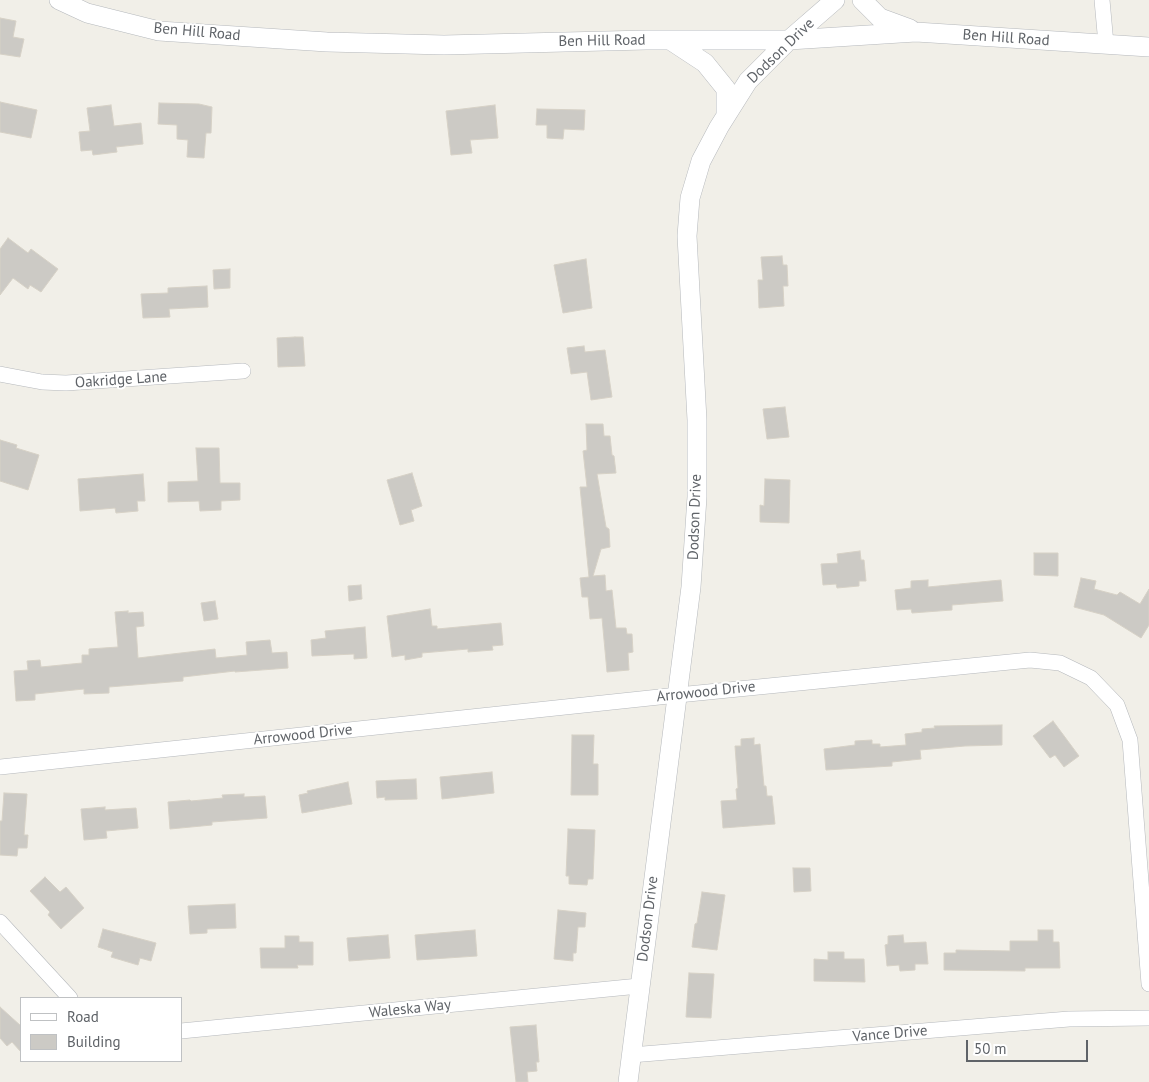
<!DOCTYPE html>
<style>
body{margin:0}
#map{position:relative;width:1149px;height:1082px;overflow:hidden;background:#f1efe8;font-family:"PT Sans",sans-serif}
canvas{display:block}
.legend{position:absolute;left:20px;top:997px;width:162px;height:65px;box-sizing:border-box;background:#fff;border:1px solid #bfc1c3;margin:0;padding:6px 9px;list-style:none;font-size:15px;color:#5f6368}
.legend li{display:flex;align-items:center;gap:10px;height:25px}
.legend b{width:25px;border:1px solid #bfc1c3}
.scale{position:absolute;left:966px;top:1040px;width:122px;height:22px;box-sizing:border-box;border:2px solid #5f6368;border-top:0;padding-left:6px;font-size:15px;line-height:18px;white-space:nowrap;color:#5f6368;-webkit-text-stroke:4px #fff;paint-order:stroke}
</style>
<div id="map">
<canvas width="1149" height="1082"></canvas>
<ul class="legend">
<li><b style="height:6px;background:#fff"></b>Road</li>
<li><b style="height:14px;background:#cccac5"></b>Building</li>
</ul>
<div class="scale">50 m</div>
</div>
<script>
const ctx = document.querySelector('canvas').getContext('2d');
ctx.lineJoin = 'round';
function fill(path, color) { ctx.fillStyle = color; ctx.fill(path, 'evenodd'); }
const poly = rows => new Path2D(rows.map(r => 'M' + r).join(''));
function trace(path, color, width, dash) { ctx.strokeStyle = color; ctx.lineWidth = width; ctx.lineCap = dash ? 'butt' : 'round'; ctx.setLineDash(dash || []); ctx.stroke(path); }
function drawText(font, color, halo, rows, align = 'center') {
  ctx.font = font + ' "PT Sans",sans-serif'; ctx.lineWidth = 4; ctx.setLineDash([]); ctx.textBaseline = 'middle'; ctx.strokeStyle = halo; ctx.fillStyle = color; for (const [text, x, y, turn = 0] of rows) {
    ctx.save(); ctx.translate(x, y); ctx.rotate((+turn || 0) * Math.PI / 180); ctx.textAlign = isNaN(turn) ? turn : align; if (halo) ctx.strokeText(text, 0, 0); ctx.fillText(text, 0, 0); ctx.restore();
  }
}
const building = poly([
 [0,18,16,21,13,37,24,39,20,57,0,54,0,18],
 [0,102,37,110,31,138,0,132,0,102],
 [159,103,199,104,212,107,211,133,206,133,204,158,187,157,188,140,177,139,177,125,158,124,159,103],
 [111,105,114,126,141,123,143,144,116,147,117,152,93,155,92,150,81,151,79,132,90,131,87,108,111,105],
 [495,105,498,138,470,140,472,153,451,155,446,111,495,105],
 [537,109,585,110,584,130,564,129,563,139,547,138,547,125,536,125,537,109],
 [8,238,28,253,31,249,58,269,41,292,30,285,28,289,13,278,0,295,0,249,8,238],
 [782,256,783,265,787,265,788,286,783,286,784,306,759,308,758,280,763,280,761,257,782,256],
 [586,259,592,308,563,313,554,265,586,259],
 [230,269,230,288,214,289,213,270,230,269],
 [207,286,208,307,169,309,170,317,143,318,141,294,168,293,168,288,207,286],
 [295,337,303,337,305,366,278,367,277,338,295,337],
 [584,346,585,352,605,350,612,397,591,400,587,372,571,374,567,348,584,346],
 [785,407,789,437,767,439,763,409,785,407],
 [586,424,603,424,604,436,610,436,612,455,614,456,616,473,597,474,606,527,609,529,610,547,601,549,593,576,605,575,606,591,612,590,616,628,626,628,627,634,632,634,633,652,628,653,629,670,607,672,602,618,590,619,588,597,582,597,580,578,589,577,580,487,587,487,583,451,587,450,586,424],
 [0,440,17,445,16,448,39,455,28,490,0,481,0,440],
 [196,448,219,448,220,483,240,483,240,500,221,501,221,510,200,511,199,501,168,502,168,482,198,481,196,448],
 [412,473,422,506,411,510,414,521,400,525,387,480,412,473],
 [143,474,145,501,137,501,138,511,116,513,115,508,80,511,78,479,143,474],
 [765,479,790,480,789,523,760,522,760,505,764,506,765,479],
 [860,551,861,560,864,560,866,581,859,581,859,586,837,588,836,584,823,585,821,564,838,563,837,554,860,551],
 [1034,553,1058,553,1058,576,1034,575,1034,553],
 [1081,578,1096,581,1094,589,1117,595,1120,592,1140,604,1149,589,1149,625,1141,638,1104,615,1074,607,1081,578],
 [928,580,928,587,1001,580,1003,601,952,605,952,610,912,613,911,609,897,610,895,590,911,588,911,581,928,580],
 [361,585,362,599,349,601,348,586,361,585],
 [215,601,218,619,204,621,201,603,215,601],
 [430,609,432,626,437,626,437,629,501,623,503,645,492,646,493,650,468,652,468,649,422,653,422,657,405,660,405,655,392,657,387,616,430,609],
 [128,611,128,613,143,612,144,626,136,627,138,658,215,649,216,658,247,655,246,642,270,640,272,653,287,652,288,668,235,672,235,671,183,677,183,681,109,687,109,693,84,694,84,689,35,694,35,700,16,701,14,671,28,670,27,661,40,660,41,667,82,663,82,655,89,655,89,649,118,647,115,612,128,611],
 [365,627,367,658,354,659,354,654,312,656,311,640,326,638,325,631,365,627],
 [1053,721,1079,756,1064,767,1055,755,1050,758,1033,736,1053,721],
 [1002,725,1002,745,965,746,920,750,921,759,892,762,892,766,826,770,824,749,855,745,855,741,872,740,872,744,880,744,880,747,906,745,905,734,922,732,922,729,935,728,934,726,1002,725],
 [572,735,594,735,593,764,598,764,598,795,571,795,572,735],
 [754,738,754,745,760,744,764,786,766,786,767,796,772,796,775,824,723,828,721,801,737,800,736,789,738,788,735,746,741,746,741,739,754,738],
 [492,772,494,793,442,799,440,777,492,772],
 [416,779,417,799,385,800,385,797,377,798,376,781,416,779],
 [348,782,352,804,302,813,299,795,308,793,307,791,348,782],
 [4,793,27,794,24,835,28,835,27,848,18,848,17,856,0,855,0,821,2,821,4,793],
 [244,794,244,797,265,796,267,818,212,822,212,825,170,829,168,802,190,800,191,801,223,798,222,795,244,794],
 [105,807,105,810,136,808,138,828,106,831,107,838,84,840,81,809,105,807],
 [568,829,595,830,593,879,588,879,587,885,569,884,569,876,566,876,568,829],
 [793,868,810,868,811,891,794,892,793,868],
 [45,877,60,892,66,887,84,908,61,929,48,915,50,912,30,891,45,877],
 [702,892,725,895,717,950,692,947,695,924,697,923,702,892],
 [235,904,236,928,207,929,207,933,190,934,188,906,235,904],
 [558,910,586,913,585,927,578,927,576,953,573,953,573,961,554,959,558,910],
 [103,929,156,943,151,961,140,958,138,965,111,957,113,952,98,947,103,929],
 [475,930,477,956,417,960,415,935,475,930],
 [1038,930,1053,930,1053,942,1059,942,1060,968,1025,968,1025,971,944,970,944,953,956,953,956,950,1010,951,1010,941,1038,941,1038,930],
 [388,935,390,958,349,961,347,938,388,935],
 [903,935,904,943,926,942,928,964,915,964,915,970,900,971,899,965,887,966,885,945,888,944,888,936,903,935],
 [285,936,299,936,299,942,313,942,313,965,297,965,298,968,261,968,260,948,285,948,285,936],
 [828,952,844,952,844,959,864,959,865,982,814,981,814,959,828,960,828,952],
 [689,973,714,974,711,1018,686,1017,689,973],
 [0,1007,21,1026,21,1052,12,1042,7,1046,0,1038,0,1007],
 [536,1025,539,1062,536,1062,537,1071,527,1072,528,1082,516,1082,510,1027,536,1025]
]);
fill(building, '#cccac5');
trace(building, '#d6d1c6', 1);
const minor = poly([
 [1102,0,1106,44],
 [0,374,42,382,66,383,243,371],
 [0,767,678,695,1030,660,1060,663,1091,678,1117,705,1130,740,1149,984],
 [0,922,70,998],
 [181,1031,639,986],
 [631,1055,1069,1019,1149,1018]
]);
const tertiary = poly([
 [59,0,87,13,159,31,327,42,444,45,646,40,789,40,916,32,1149,47],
 [862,0,880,18,910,29],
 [670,40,705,63,726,89,726,115],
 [628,1082,691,587,697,497,697,420,687,236,690,198,701,161,719,127,748,81,789,40,835,0]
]);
trace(minor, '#b5b8bc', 16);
trace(tertiary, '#b5b8bc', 20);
trace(minor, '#fff', 15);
trace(tertiary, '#fff', 19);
drawText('15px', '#5f6368', '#fff', [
 ["Ben Hill Road",197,32,5],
 ["Ben Hill Road",1006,38,4],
 ["Ben Hill Road",602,41,-1],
 ["Dodson Drive",781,51,-44],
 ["Oakridge Lane",121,380,-4],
 ["Dodson Drive",695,517,-88],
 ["Arrowood Drive",706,692,-6],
 ["Arrowood Drive",303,735,-6],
 ["Dodson Drive",648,919,-83],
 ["Waleska Way",410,1009,-6],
 ["Vance Drive",890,1034,-5]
]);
</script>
